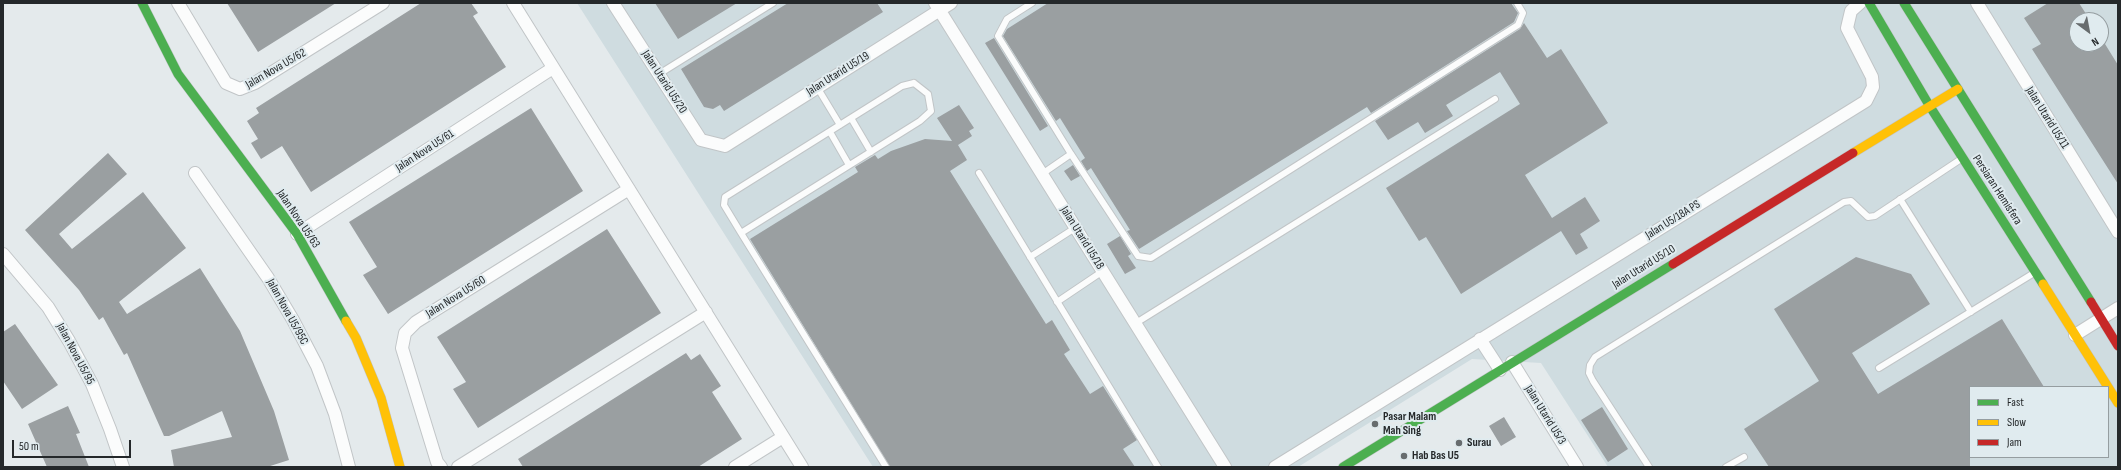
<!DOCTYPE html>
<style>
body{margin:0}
#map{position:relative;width:2121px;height:470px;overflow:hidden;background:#e4eaec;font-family:"Sofia Sans Condensed",sans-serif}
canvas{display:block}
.frame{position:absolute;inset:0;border:4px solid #24282a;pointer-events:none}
.legend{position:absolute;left:1969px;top:386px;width:140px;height:72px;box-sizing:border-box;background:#e0ebef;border:1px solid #959da0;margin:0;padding:5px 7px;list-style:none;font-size:12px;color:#24282a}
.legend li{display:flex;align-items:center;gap:8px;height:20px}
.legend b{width:20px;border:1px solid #959da0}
.north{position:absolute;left:2069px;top:12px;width:40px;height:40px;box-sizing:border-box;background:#e0ebef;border:1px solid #959da0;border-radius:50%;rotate:148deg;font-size:11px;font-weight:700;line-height:16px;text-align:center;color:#24282a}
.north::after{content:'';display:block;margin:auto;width:14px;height:18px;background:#676c6e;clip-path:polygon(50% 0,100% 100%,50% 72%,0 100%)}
.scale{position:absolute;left:12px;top:440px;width:119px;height:18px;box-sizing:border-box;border:2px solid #24282a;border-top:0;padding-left:5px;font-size:12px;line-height:14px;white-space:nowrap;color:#24282a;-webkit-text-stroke:3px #e0ebef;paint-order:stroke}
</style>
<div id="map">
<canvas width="2121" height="470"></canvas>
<div class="frame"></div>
<ul class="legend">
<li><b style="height:5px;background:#4caf50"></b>Fast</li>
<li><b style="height:5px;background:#ffc107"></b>Slow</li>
<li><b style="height:5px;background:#c62828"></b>Jam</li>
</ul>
<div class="north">N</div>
<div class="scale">50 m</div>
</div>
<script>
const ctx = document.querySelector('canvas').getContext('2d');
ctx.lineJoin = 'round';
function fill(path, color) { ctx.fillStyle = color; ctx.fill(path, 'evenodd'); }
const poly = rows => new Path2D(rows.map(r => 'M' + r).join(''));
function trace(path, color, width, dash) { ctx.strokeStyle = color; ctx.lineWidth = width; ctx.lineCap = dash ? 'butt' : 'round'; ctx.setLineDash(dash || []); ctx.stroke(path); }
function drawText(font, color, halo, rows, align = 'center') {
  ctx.font = font + ' "Sofia Sans Condensed",sans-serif'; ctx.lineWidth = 4; ctx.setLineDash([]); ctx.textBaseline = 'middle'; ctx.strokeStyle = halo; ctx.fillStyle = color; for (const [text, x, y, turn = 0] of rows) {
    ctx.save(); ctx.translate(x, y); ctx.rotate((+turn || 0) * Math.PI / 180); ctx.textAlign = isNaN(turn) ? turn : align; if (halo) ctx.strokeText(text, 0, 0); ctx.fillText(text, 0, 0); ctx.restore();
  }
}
fill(poly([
 [577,3,2118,3,2118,467,1608,467,1541,363,1472,359,1298,467,873,467],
 [2077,20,2101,20,2101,44,2077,44],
 [1970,387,2108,387,2108,457,1970,457]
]), '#cfdce0');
fill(poly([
 [227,3,336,3,258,52],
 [421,3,471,3,478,13,473,16,506,67,311,192,282,146,261,159,251,143,258,139,247,121,259,113,256,108],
 [655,3,737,3,678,39],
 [788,3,877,3,883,12,724,111,720,105,713,109,704,107,681,69],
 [1048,3,1511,3,1518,13,1514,22,1371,113,1367,107,1139,249,1127,231,1130,230,1091,168,1087,171,1081,161,1085,158,1060,118,1056,121,1003,36,1007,29],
 [2048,3,2079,3,2090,20,2077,20,2077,44,2105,44,2118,65,2118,184,2032,49,2041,44,2024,18],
 [1524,23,1547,58,1561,49,1608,123,1525,175,1552,218,1585,197,1600,221,1580,234,1588,248,1576,255,1561,231,1461,294,1426,237,1419,241,1386,188,1520,104,1500,72,1446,105,1453,116,1425,133,1418,122,1388,140,1375,121,1520,29],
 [994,38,1048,126,1040,131,985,43],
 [959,105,974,128,969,131,972,136,958,145,967,160,950,171,1046,324,1052,320,1070,350,1064,354,1090,394,1103,386,1137,440,1123,449,1135,467,890,467,750,239,858,172,855,167,875,155,878,159,891,151,925,139,952,141,937,118],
 [531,108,583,191,388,314,363,275,377,267,349,222],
 [108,153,127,174,59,234,72,249,143,192,186,248,119,302,127,314,200,268,240,331,274,411,289,460,267,467,174,467,171,450,232,437,222,411,169,436,164,436,127,353,124,355,103,317,99,320,79,290,25,230],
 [1073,165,1080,176,1071,181,1064,171],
 [607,229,661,313,478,428,453,389,466,382,437,337],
 [1120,236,1131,254,1128,256,1136,268,1125,274,1107,244],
 [1856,257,1911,274,1930,304,1852,353,1878,394,2002,319,2044,387,1970,387,1970,467,1769,467,1744,429,1819,381,1774,309],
 [15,324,58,385,22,409,3,381,3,332],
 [686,353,691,360,700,354,721,386,712,392,742,439,698,467,523,467,518,459],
 [68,406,80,433,76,434,89,467,47,467,28,424],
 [1602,407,1628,449,1608,462,1581,420],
 [1504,417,1516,437,1501,446,1489,426]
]), '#9a9fa1');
const lane = poly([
 [1032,3,1007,19,998,36,1071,154,1138,256,1151,258,1518,25,1523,13,1517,3],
 [659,74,773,3],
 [914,83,928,94,931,111,920,121,741,233,724,205,725,197,902,86,914,83],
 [817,87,840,125],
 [851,118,871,152],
 [830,132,849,165],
 [979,173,1158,467],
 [1042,174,1071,154],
 [1900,199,1971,312],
 [741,233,886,467],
 [1030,257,1075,228],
 [1057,302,1103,271],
 [1136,323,1495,99],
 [1879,368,2034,273],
 [1649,467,1593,381,1589,373,1590,365,1595,357,1844,202,1851,201,1868,217,1875,216,1961,159],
 [1726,467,1744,457]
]);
const street = poly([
 [178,3,226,83,240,89,255,83,383,3],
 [513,3,802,467],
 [613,3,701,140,725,146,951,3],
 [935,3,1225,467],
 [1977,3,2118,232],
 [195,173,268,278,293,320,317,366,335,414,349,467],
 [297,234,553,68],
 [3,254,48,307,69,341,92,384,110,429,123,467],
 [2075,335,2118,308],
 [1480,339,1500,370],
 [1512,362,1577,467],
 [441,467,437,462,402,348,405,333,416,322,629,189],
 [458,467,706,312],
 [735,467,783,437],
 [1275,467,1866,101,1873,87,1872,77,1847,28,1851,11,1860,3]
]);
const fast = poly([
 [142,3,178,74,297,234,346,321],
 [1869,3,1929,105,2043,284],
 [1904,3,2091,302],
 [1343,467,1673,264]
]);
const slow = poly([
 [1853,153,1958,89],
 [2043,284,2108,387],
 [346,321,356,338,381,398,400,467],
 [2108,387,2118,403]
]);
const jam = poly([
 [1673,264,1853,153],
 [2091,302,2118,346]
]);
trace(lane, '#c1c5c7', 8);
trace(street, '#c1c5c7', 14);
trace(fast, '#c1c5c7', 10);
trace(slow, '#c1c5c7', 10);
trace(jam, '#c1c5c7', 10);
trace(lane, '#fbfcfc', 6);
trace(street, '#fbfcfc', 12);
trace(fast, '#4caf50', 9);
trace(slow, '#ffc107', 9);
trace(jam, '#c62828', 9);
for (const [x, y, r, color] of [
 [1375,424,4,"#676c6e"],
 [1459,443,4,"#676c6e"],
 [1404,456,4,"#676c6e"]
]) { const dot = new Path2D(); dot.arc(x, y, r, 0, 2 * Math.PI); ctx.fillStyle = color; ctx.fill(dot); trace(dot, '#e0ebef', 1.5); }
drawText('12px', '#24282a', '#e0ebef', [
 ["Jalan Nova U5/62",276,69,-30],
 ["Jalan Utarid U5/19",838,74,-32],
 ["Jalan Utarid U5/20",664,82,57],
 ["Jalan Utarid U5/11",2047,118,58],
 ["Jalan Nova U5/61",425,151,-33],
 ["Persiaran Hemisfera",1997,190,57],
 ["Jalan Nova U5/63",298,219,56],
 ["Jalan U5/18A PS",1673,220,-32],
 ["Jalan Utarid U5/18",1082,238,58],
 ["Jalan Utarid U5/10",1644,267,-32],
 ["Jalan Nova U5/60",456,297,-32],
 ["Jalan Nova U5/95C",287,312,61],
 ["Jalan Nova U5/95",75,354,62],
 ["Jalan Utarid U5/3",1545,415,58]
]);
drawText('bold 12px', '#24282a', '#e0ebef', [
 ["Pasar Malam",1383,417],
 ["Mah Sing",1383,431],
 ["Surau",1467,443],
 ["Hab Bas U5",1412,456]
], 'left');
</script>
